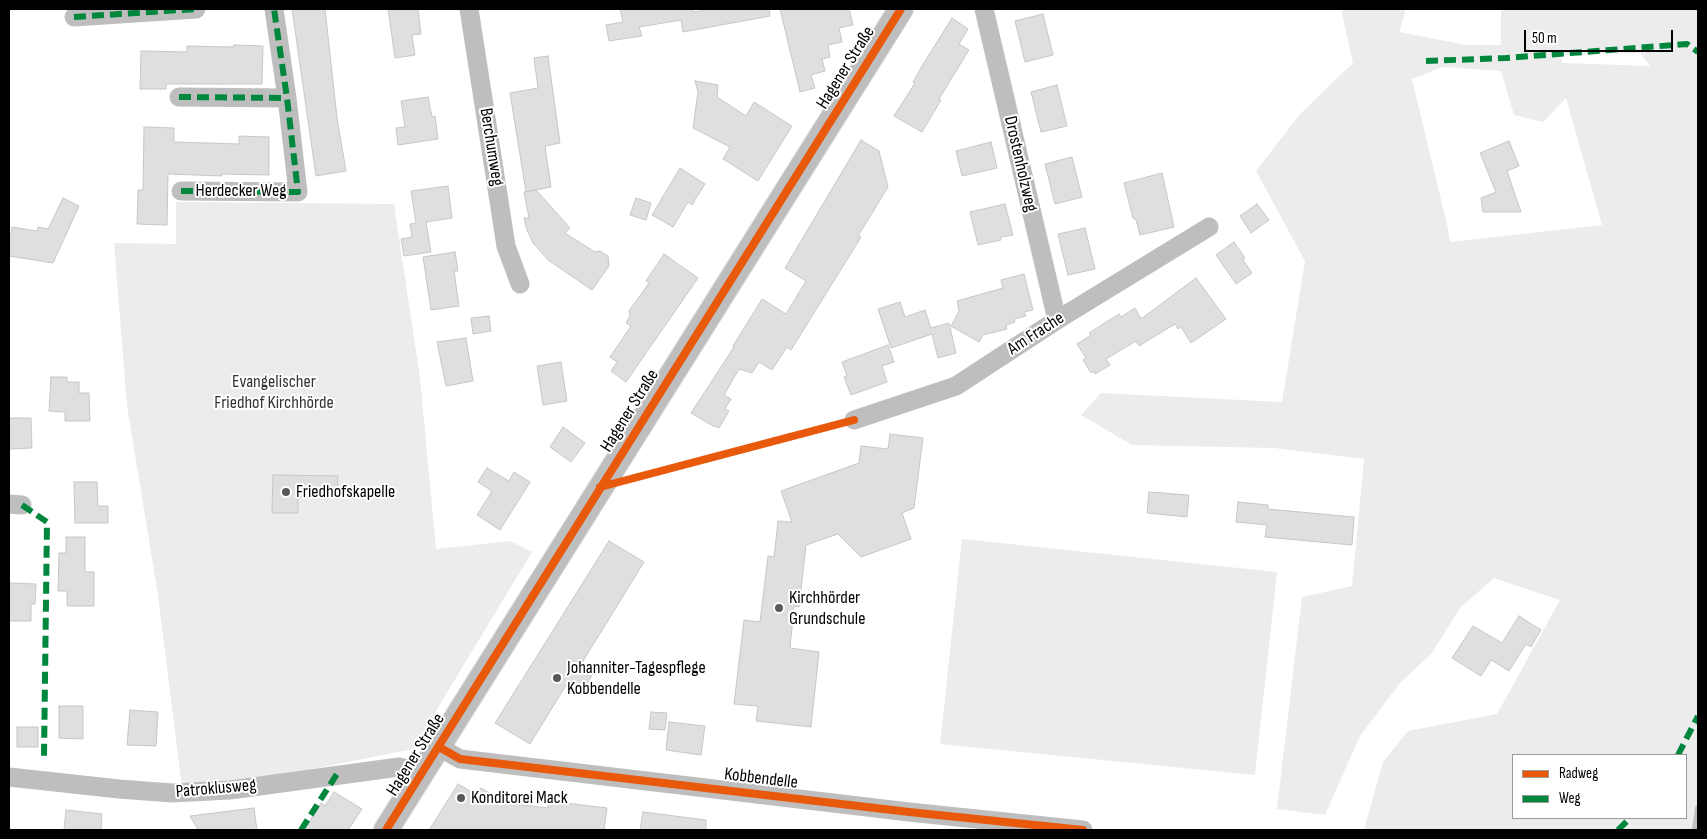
<!DOCTYPE html>
<meta charset="utf-8">
<style>
body{margin:0}
#map{position:relative;width:1707px;height:839px;overflow:hidden;background:#fff;font-family:"Sofia Sans Condensed",sans-serif}
canvas{display:block}
.frame{position:absolute;inset:0;border:10px solid #000;pointer-events:none}
.legend{position:absolute;left:1512px;top:754px;width:175px;height:65px;box-sizing:border-box;background:#fff;border:1px solid #999;margin:0;padding:6px 9px;list-style:none;font-size:15px;color:#000}
.legend li{display:flex;align-items:center;gap:10px;height:25px}
.legend b{width:25px;border:1px solid #999}
.scale{position:absolute;left:1524px;top:30px;width:149px;height:22px;box-sizing:border-box;border:2px solid #000;border-top:0;padding-left:6px;font-size:15px;line-height:18px;white-space:nowrap;color:#000;-webkit-text-stroke:4px #fff;paint-order:stroke}
</style>
<div id="map">
<canvas width="1707" height="839"></canvas>
<div class="frame"></div>
<ul class="legend">
<li><b style="height:6px;background:#e8590c"></b>Radweg</li>
<li><b style="height:6px;background:#00873e"></b>Weg</li>
</ul>
<div class="scale">50 m</div>
</div>
<script>
const ctx = document.querySelector('canvas').getContext('2d');
ctx.lineJoin = 'round';
function fill(path, color) { ctx.fillStyle = color; ctx.fill(path, 'evenodd'); }
const poly = rows => new Path2D(rows.map(r => 'M' + r).join(''));
function trace(path, color, width, dash) { ctx.strokeStyle = color; ctx.lineWidth = width; ctx.lineCap = dash ? 'butt' : 'round'; ctx.setLineDash(dash || []); ctx.stroke(path); }
function drawText(font, color, halo, rows, align = 'center') {
  ctx.font = font + ' "Sofia Sans Condensed",sans-serif'; ctx.lineWidth = 4; ctx.setLineDash([]); ctx.textBaseline = 'middle'; ctx.strokeStyle = halo; ctx.fillStyle = color; for (const [text, x, y, turn = 0] of rows) {
    ctx.save(); ctx.translate(x, y); ctx.rotate((+turn || 0) * Math.PI / 180); ctx.textAlign = isNaN(turn) ? turn : align; if (halo) ctx.strokeText(text, 0, 0); ctx.fillText(text, 0, 0); ctx.restore();
  }
}
fill(poly([
 [1341,9,1406,9,1399,32,1466,45,1501,45,1501,9,1698,9,1698,830,1364,830,1383,762,1408,731,1497,714,1560,600,1494,578,1460,608,1432,653,1400,683,1360,736,1325,815,1277,809,1302,597,1352,586,1364,459,1274,448,1132,445,1081,415,1101,393,1282,402,1305,261,1256,171,1300,114,1353,63],
 [1640,53,1650,66,1562,63,1560,55],
 [1442,67,1501,71,1514,115,1543,122,1566,98,1602,225,1450,242,1448,229,1412,79],
 [1513,755,1686,755,1686,818,1513,818],
 [176,202,394,204,420,378,436,549,510,541,532,552,413,749,302,771,182,787,158,595,127,406,114,243,176,244],
 [962,539,1277,572,1255,775,940,744]
]), '#ececec');
trace(poly([
 [1695,830,1698,808]
]), '#bfbfbf', 6);
const building = poly([
 [292,9,325,9,337,118,346,171,316,176,292,9],
 [388,9,418,9,421,34,412,35,415,55,395,58,388,9],
 [620,9,693,9,694,12,711,9,769,9,770,16,683,32,681,20,639,27,642,36,609,41,606,25,623,22,620,9],
 [780,9,849,9,853,25,839,28,842,42,828,45,830,57,822,59,825,71,811,75,815,88,800,92,780,9],
 [1043,14,1053,55,1025,62,1015,21,1043,14],
 [952,18,968,29,959,44,969,50,939,99,941,100,922,132,894,116,915,83,913,82,922,66,952,18],
 [234,45,263,46,262,84,166,84,166,89,140,89,141,51,187,52,187,46,234,47,234,45],
 [548,56,560,143,545,146,551,187,526,192,510,93,538,88,534,58,548,56],
 [695,81,718,85,717,97,746,116,754,102,792,126,758,181,723,159,730,147,693,128,698,92,695,81],
 [1057,85,1067,126,1041,132,1031,92,1057,85],
 [428,97,432,117,435,116,438,139,398,145,396,128,405,127,401,101,428,97],
 [144,127,174,128,174,142,239,144,239,136,269,137,269,175,222,174,222,176,168,174,167,225,137,224,138,190,143,190,144,127],
 [861,140,879,151,888,187,858,236,861,237,791,350,787,347,772,370,759,362,752,373,739,369,724,395,731,399,725,409,729,411,719,428,716,426,715,427,691,413,734,347,733,346,762,299,786,314,806,281,785,268,861,140],
 [1509,141,1519,166,1507,171,1521,212,1483,212,1481,198,1496,192,1480,153,1509,141],
 [991,142,997,168,962,176,956,151,991,142],
 [1072,157,1082,197,1055,204,1045,164,1072,157],
 [680,168,705,184,692,205,688,202,673,227,652,215,680,168],
 [1162,173,1174,227,1140,235,1136,220,1133,218,1124,183,1162,173],
 [448,186,452,218,426,222,431,252,404,256,401,239,412,237,410,224,416,223,411,191,448,186],
 [536,190,570,228,565,233,595,252,600,251,608,256,609,266,592,290,548,260,533,243,527,230,524,218,529,218,524,192,536,190],
 [63,198,79,206,53,263,9,256,9,235,11,235,12,227,37,231,38,227,48,229,63,198],
 [636,198,651,203,646,220,630,215,636,198],
 [1005,204,1013,235,1001,237,1001,240,978,245,970,212,1005,204],
 [1257,204,1269,220,1251,233,1240,216,1257,204],
 [1085,228,1095,269,1068,275,1058,234,1085,228],
 [1234,242,1245,258,1243,260,1252,273,1236,284,1216,255,1234,242],
 [455,252,458,271,454,271,459,306,431,310,423,257,455,252],
 [664,254,698,278,626,382,611,371,617,362,610,357,631,326,626,323,630,316,629,311,649,283,646,281,664,254],
 [1024,274,1033,310,1024,312,1026,316,1014,319,1015,322,1006,325,1007,329,983,335,979,342,951,326,959,311,957,301,1003,288,1001,280,1024,274],
 [1196,278,1226,319,1191,343,1181,327,1178,329,1175,324,1139,346,1136,341,1106,359,1110,365,1095,374,1094,371,1091,373,1083,360,1086,358,1077,344,1091,335,1089,333,1119,314,1121,317,1135,308,1141,319,1196,278],
 [900,302,905,317,925,310,931,328,949,323,956,353,938,358,932,334,891,348,878,309,900,302],
 [489,316,491,331,473,334,471,318,489,316],
 [466,338,473,381,446,386,437,342,466,338],
 [888,345,894,362,882,366,887,382,851,395,844,377,847,376,842,362,888,345],
 [561,362,567,401,543,405,537,366,561,362],
 [51,377,67,377,67,382,79,382,79,393,89,393,90,421,65,421,65,412,49,411,51,377],
 [9,418,31,418,32,448,9,449,9,418],
 [563,427,585,443,571,462,550,447,563,427],
 [890,434,923,438,914,508,902,513,911,539,861,557,838,534,806,545,799,607,794,606,790,648,819,652,811,727,756,721,758,706,734,704,744,620,760,622,768,556,774,557,778,521,792,522,781,491,859,463,861,446,888,449,890,434],
 [487,468,509,481,514,472,530,482,500,530,477,515,492,491,478,482,487,468],
 [273,475,338,476,337,498,298,497,298,513,272,513,273,475],
 [74,482,97,482,98,506,108,506,108,523,75,523,74,482],
 [1149,492,1189,495,1187,517,1147,513,1149,492],
 [1238,502,1268,505,1268,509,1354,517,1352,545,1265,537,1267,525,1236,522,1238,502],
 [66,537,85,537,85,572,94,572,94,606,67,606,67,591,58,591,59,553,66,553,66,537],
 [609,541,644,562,580,666,593,674,582,691,568,682,530,744,495,723,609,541],
 [9,583,36,584,35,604,31,604,31,621,9,621,9,583],
 [1519,616,1541,630,1531,647,1526,644,1509,671,1491,660,1481,676,1452,658,1473,626,1502,643,1519,616],
 [59,706,83,706,83,739,59,738,59,706],
 [130,710,158,712,156,746,127,745,130,710],
 [651,712,667,713,665,730,649,729,651,712],
 [669,722,705,726,701,755,666,750,669,722],
 [17,727,38,727,38,747,17,747,17,727],
 [458,784,477,795,481,788,506,803,548,808,549,801,607,808,604,830,429,830,458,784],
 [334,792,362,809,348,830,304,830,321,803,325,806,334,792],
 [254,808,257,830,198,830,190,816,254,808],
 [66,810,102,814,101,830,64,830,66,810],
 [643,812,706,820,706,830,640,830,643,812]
]);
fill(building, '#dfdfdf');
trace(building, '#c7c7c7', 1);
const major = poly([
 [386,830,901,9]
]);
trace(major, '#dbdbdb', 26);
trace(poly([
 [469,9,506,246,520,284],
 [984,9,1057,320],
 [74,17,196,9],
 [179,97,287,98],
 [181,191,298,192,287,98,274,9],
 [854,420,956,386,1057,320,1209,227],
 [9,504,22,505],
 [439,747,460,759,909,812,1083,830],
 [9,777,119,789,172,793,230,790,399,767,422,772]
]), '#bebebe', 19);
trace(major, '#bebebe', 24);
trace(poly([
 [74,17,196,9],
 [1426,61,1506,58,1687,44,1698,52],
 [179,97,287,98],
 [181,191,298,192,287,98,274,9],
 [22,505,47,522,44,757],
 [1678,755,1698,716],
 [301,830,337,774],
 [1618,830,1630,818]
]), '#00873e', 6, [12, 6]);
trace(poly([
 [600,487,854,420],
 [439,747,460,759,909,812,1083,830],
 [386,830,901,9]
]), '#e8590c', 8);
for (const [x, y, r, color] of [
 [286,492,5,"#595959"],
 [779,608,5,"#595959"],
 [557,678,5,"#595959"],
 [461,798,5,"#595959"]
]) { const dot = new Path2D(); dot.arc(x, y, r, 0, 2 * Math.PI); ctx.fillStyle = color; ctx.fill(dot); trace(dot, '#fff', 2); }
drawText('18px', '#000', '#fff', [
 ["Hagener Straße",846,68,-58],
 ["Berchumweg",491,147,81],
 ["Drostenholzweg",1020,164,77],
 ["Herdecker Weg",241,191],
 ["Am Frache",1036,334,-33],
 ["Hagener Straße",630,411,-58],
 ["Hagener Straße",416,755,-58],
 ["Kobbendelle",761,779,7],
 ["Patroklusweg",216,789,-5]
]);
drawText('18px', '#333', '#fff', [
 ["Evangelischer",274,382],
 ["Friedhof Kirchhörde",274,403]
]);
drawText('18px', '#000', '#fff', [
 ["Friedhofskapelle",296,492],
 ["Kirchhörder",789,598],
 ["Grundschule",789,619],
 ["Johanniter-Tagespflege",567,668],
 ["Kobbendelle",567,689],
 ["Konditorei Mack",471,798]
], 'left');
</script>
